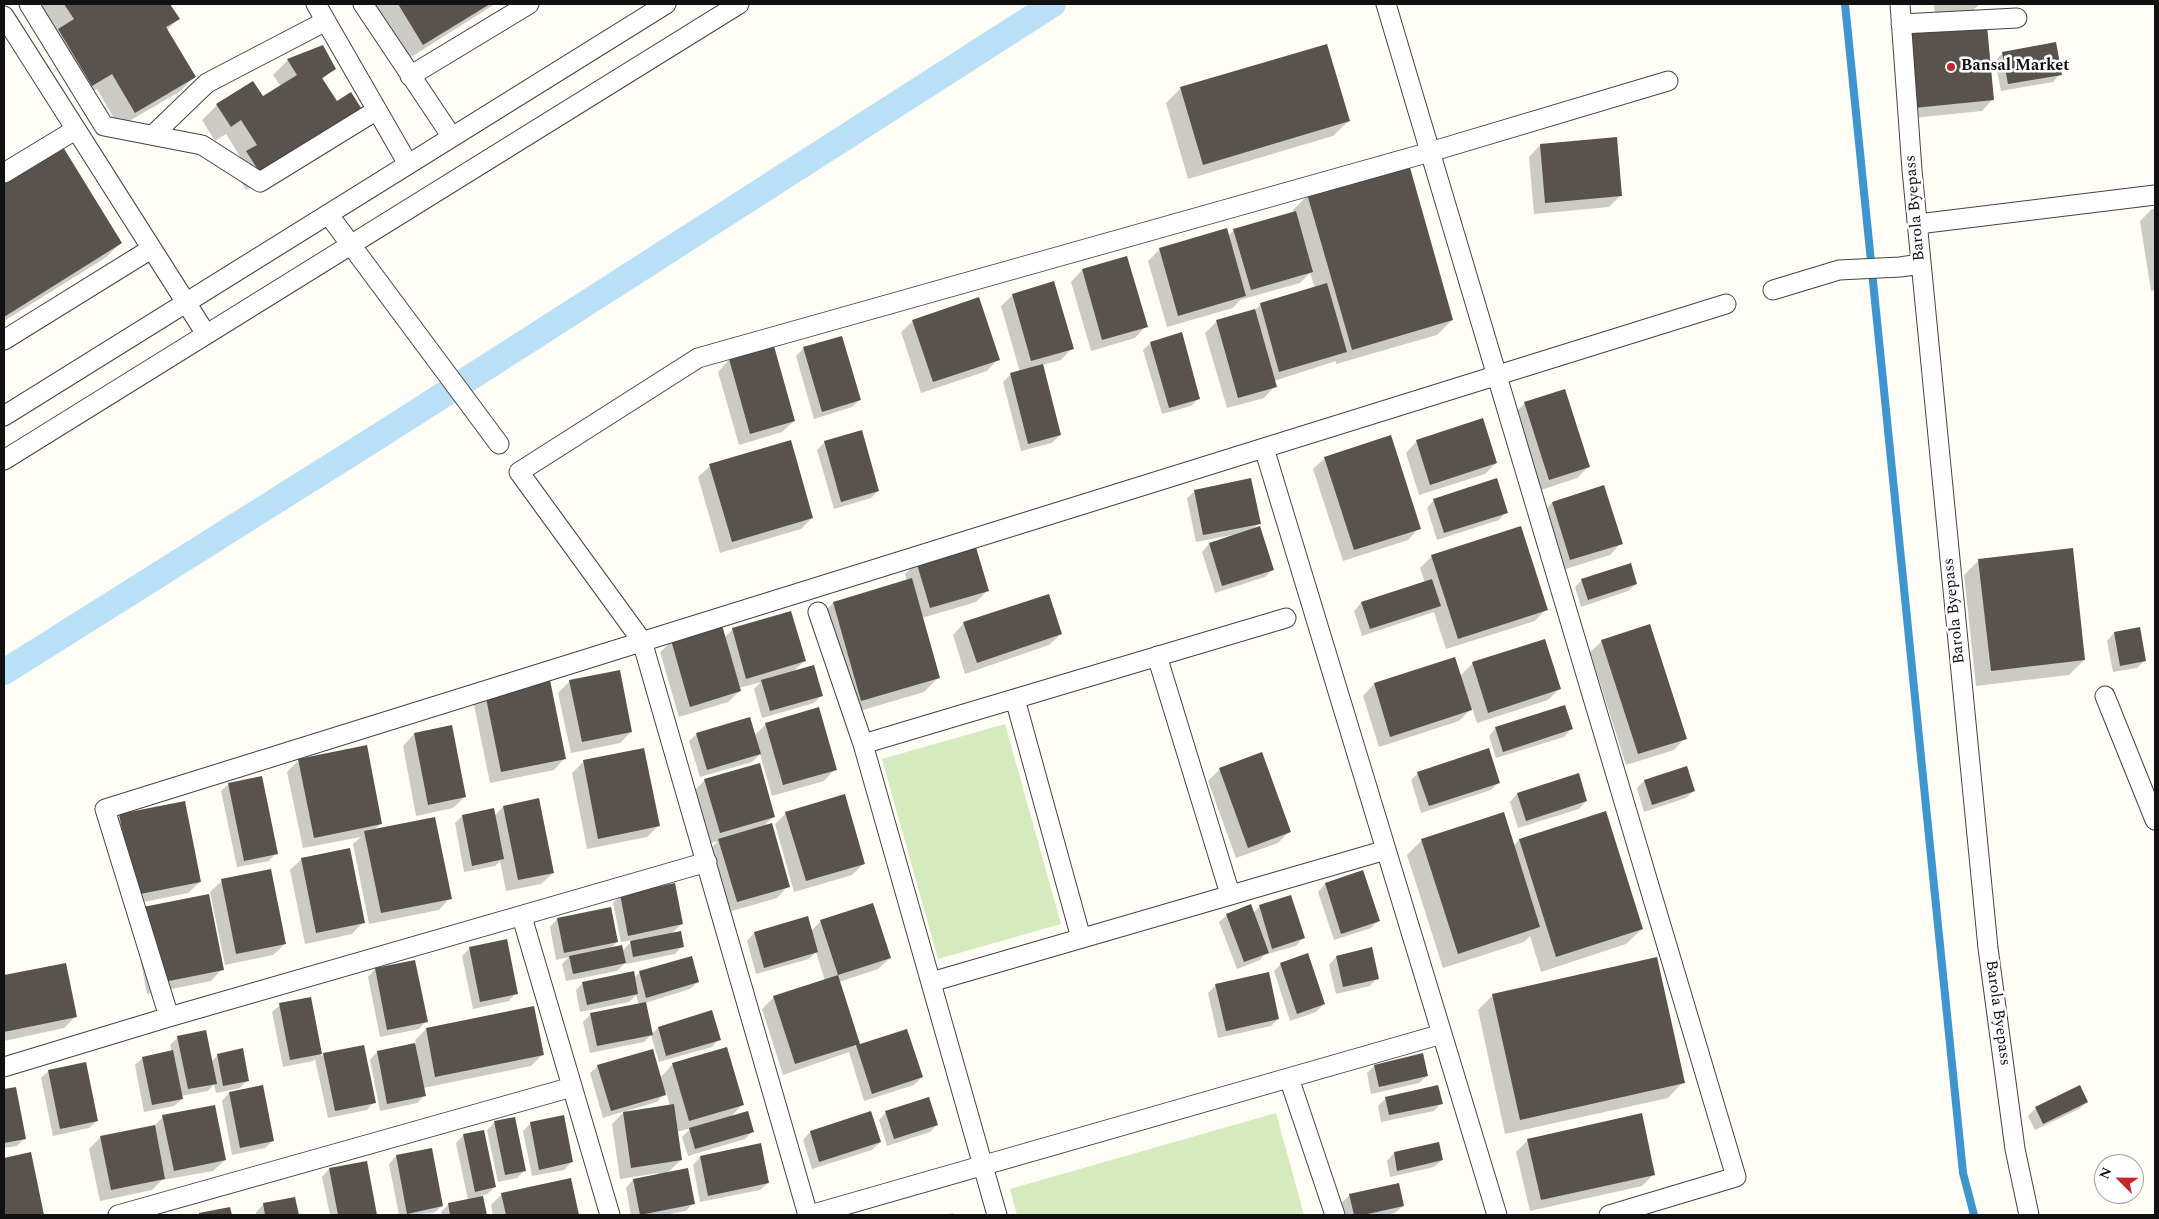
<!DOCTYPE html>
<style>
body{margin:0}
#map{position:relative;width:2159px;height:1219px;overflow:hidden;background:#fffdf5;font-family:Spectral,serif}
canvas{display:block}
.frame{position:absolute;inset:0;border:5px solid #111;pointer-events:none}
.north{position:absolute;left:2094px;top:1154px;width:50px;height:50px;box-sizing:border-box;background:#fff;border:1px solid #a0a0a0;border-radius:50%;rotate:293deg;font-size:14px;font-weight:700;line-height:20px;text-align:center;color:#111}
.north::after{content:'';display:block;margin:auto;width:18px;height:22px;background:#c4262e;clip-path:polygon(50% 0,100% 100%,50% 72%,0 100%)}
</style>
<div id="map">
<canvas width="2159" height="1219"></canvas>
<div class="frame"></div>
<div class="north">N</div>
</div>
<script>
const ctx = document.querySelector('canvas').getContext('2d');
ctx.lineJoin = 'round';
function fill(path, color) { ctx.fillStyle = color; ctx.fill(path, 'evenodd'); }
const poly = rows => new Path2D(rows.map(r => 'M' + r).join(''));
function trace(path, color, width, dash) { ctx.strokeStyle = color; ctx.lineWidth = width; ctx.lineCap = dash ? 'butt' : 'round'; ctx.setLineDash(dash || []); ctx.stroke(path); }
function drawText(font, color, halo, rows, align = 'center') {
  ctx.font = font + ' Spectral,serif'; ctx.lineWidth = 5; ctx.setLineDash([]); ctx.textBaseline = 'middle'; ctx.strokeStyle = halo; ctx.fillStyle = color; for (const [text, x, y, turn = 0] of rows) {
    ctx.save(); ctx.translate(x, y); ctx.rotate((+turn || 0) * Math.PI / 180); ctx.textAlign = isNaN(turn) ? turn : align; if (halo) ctx.strokeText(text, 0, 0); ctx.fillText(text, 0, 0); ctx.restore();
  }
}
fill(poly([
 [1005,724,1061,924,938,959,882,759],
 [1276,1113,1304,1215,1017,1215,1010,1189]
]), '#d5ebbd');
fill(poly([
 [40,4,169,4,178,19,167,30,194,77,179,92,119,127,97,89,77,100,44,45,57,32],
 [374,4,495,4,408,59],
 [1934,4,1980,4,1971,12,1935,16],
 [1897,47,1993,99,1982,111,1903,119],
 [2003,53,2060,74,2053,82,2001,91,1995,61],
 [288,60,334,68,322,80,346,126,246,190,232,167,241,158,226,134,215,141,202,120,217,105,263,98,281,87,273,75],
 [1181,88,1349,121,1333,136,1188,179,1166,103],
 [1540,145,1621,195,1609,207,1534,214,1529,157],
 [62,148,121,243,105,258,4,321,4,185],
 [1308,195,1452,320,1437,335,1336,364,1336,361,1274,381,1275,386,1264,398,1227,408,1205,333,1217,321,1254,311,1261,304,1315,288,1310,273,1300,283,1240,300,1233,308,1167,327,1148,261,1160,249,1228,236,1234,230,1293,213,1293,210],
 [2152,209,2155,209,2155,290,2151,291,2140,221],
 [1126,258,1146,326,1135,338,1091,351,1071,282,1082,270],
 [1013,295,1072,348,1061,360,1042,365,1060,435,1052,443,1021,451,1003,382,1011,374,1020,372,1001,306],
 [913,321,998,359,987,371,921,393,901,332],
 [1151,343,1199,398,1191,406,1162,414,1143,350],
 [804,348,859,400,852,407,814,419,796,356],
 [729,360,794,421,782,432,739,445,718,372],
 [1525,403,1589,466,1577,478,1538,491,1513,415],
 [1417,441,1496,463,1485,474,1419,495,1406,453],
 [825,442,878,491,871,498,834,509,817,450],
 [1325,458,1419,528,1408,540,1343,561,1313,469],
 [710,466,812,518,801,529,720,553,698,477],
 [1195,491,1259,523,1252,530,1273,569,1265,577,1215,593,1202,552,1209,544,1233,536,1232,535,1196,542,1187,498],
 [1434,500,1506,512,1499,520,1437,540,1427,508],
 [1552,503,1621,543,1610,555,1559,571,1541,514],
 [1432,556,1546,609,1535,621,1446,649,1434,612,1362,636,1354,611,1361,603,1425,583,1420,568],
 [1979,560,2084,660,2069,675,1976,686,1964,575],
 [917,562,987,591,976,602,922,618,939,677,924,692,846,715,818,618,833,603,907,581,905,574],
 [1582,580,1636,584,1628,591,1581,607,1575,587],
 [964,623,1061,634,1049,645,965,674,953,635],
 [733,629,804,661,793,672,822,695,814,703,762,718,754,689,761,682,739,688,740,691,728,702,679,717,660,652,672,641,724,638],
 [2114,633,2145,660,2137,668,2113,672,2107,641],
 [1602,641,1685,738,1674,750,1626,765,1590,652],
 [1455,658,1460,676,1473,663,1559,689,1548,700,1477,723,1472,708,1459,721,1379,747,1363,696,1374,684],
 [570,681,631,732,620,743,571,753,558,693],
 [485,694,565,758,554,770,490,783,474,705],
 [766,724,835,769,824,781,772,796,760,754,752,762,700,777,689,741,697,734,754,736],
 [1496,728,1571,729,1564,737,1496,758,1489,736],
 [414,734,465,797,453,808,416,816,403,746],
 [299,760,381,823,374,830,450,898,439,910,369,924,353,844,361,837,303,848,287,772],
 [584,761,658,826,647,837,587,849,572,773],
 [1220,769,1290,831,1278,843,1236,858,1208,781],
 [1418,773,1499,782,1491,790,1421,813,1411,780],
 [1578,775,1586,801,1579,809,1518,828,1510,802,1517,794],
 [705,780,774,816,763,827,788,886,777,898,725,913,708,851,718,841,708,844,693,792],
 [1644,781,1694,791,1686,798,1644,812,1637,788],
 [229,784,276,853,269,861,237,867,221,791],
 [503,807,553,873,541,884,506,891,500,861,495,866,464,872,455,823,462,816,493,810,494,816],
 [786,813,863,864,852,875,794,892,775,824],
 [1605,813,1642,929,1626,944,1541,972,1530,936,1524,942,1443,968,1407,855,1422,840,1513,846,1519,840],
 [120,815,200,882,188,893,124,906,108,827],
 [302,859,363,922,352,934,305,944,290,870],
 [1363,872,1379,920,1371,928,1334,940,1318,892,1325,884],
 [222,881,285,944,273,955,225,965,210,892],
 [621,895,682,924,671,934,682,946,675,954,626,964,625,963,617,971,566,981,562,964,569,957,556,960,550,927,557,919,617,942,610,949,622,951,633,940,621,942,613,903],
 [1260,906,1303,938,1296,946,1264,955,1260,960,1237,969,1219,922,1227,915,1253,913],
 [807,918,811,931,821,921,890,958,878,969,839,982,858,1043,854,1047,906,1030,922,1077,914,1085,864,1101,849,1052,783,1075,762,1009,774,997,825,981,816,952,809,959,756,974,747,941,754,933],
 [133,920,222,969,211,981,147,994],
 [470,948,516,993,509,1001,473,1009,462,956],
 [1336,957,1377,978,1370,986,1336,994,1329,965],
 [691,958,698,982,690,989,645,1003,651,1035,658,1028,719,1039,712,1047,659,1062,651,1035,644,1042,590,1053,583,1022,591,1014,639,1005,636,995,629,1002,580,1012,576,990,583,983,634,978,639,973],
 [65,964,75,1017,64,1028,4,1041,4,977],
 [1281,964,1324,1004,1316,1012,1290,1021,1274,971],
 [375,969,426,1021,419,1029,380,1037,368,977],
 [1216,985,1278,1019,1271,1026,1218,1038,1208,993],
 [1493,995,1683,1082,1668,1098,1505,1134,1478,1010],
 [310,998,321,1056,324,1054,374,1102,367,1110,328,1118,315,1059,313,1061,283,1067,272,1012,280,1005],
 [426,1029,543,1054,531,1066,423,1088,424,1096,417,1103,380,1111,370,1060,377,1052,416,1044,415,1040],
 [178,1037,211,1062,218,1055,248,1080,240,1088,216,1093,214,1084,208,1091,181,1096,182,1099,174,1106,144,1112,135,1065,143,1058,172,1052,170,1045],
 [673,1064,742,1105,730,1118,753,1131,745,1139,688,1156,682,1137,691,1128,677,1132,681,1160,667,1173,693,1203,686,1211,664,1215,631,1215,626,1188,633,1180,658,1175,658,1173,620,1179,612,1124,625,1111,603,1118,590,1073,598,1066,660,1078],
 [666,1092,670,1106,626,1113,626,1111,657,1102],
 [1374,1066,1427,1076,1419,1083,1371,1094,1367,1073],
 [49,1071,97,1121,89,1128,53,1136,41,1078],
 [262,1087,273,1141,265,1148,232,1155,222,1101,229,1093],
 [2080,1087,2087,1102,2079,1109,2035,1130,2028,1116,2036,1108],
 [15,1088,25,1138,17,1146,4,1148,4,1091],
 [1385,1099,1441,1103,1434,1111,1381,1122,1378,1106],
 [886,1112,937,1125,930,1132,887,1146,879,1120],
 [163,1117,225,1160,213,1171,162,1180,152,1190,100,1201,89,1149,101,1137,153,1127],
 [495,1122,524,1171,517,1178,498,1182,487,1130],
 [531,1123,572,1162,564,1170,532,1176,523,1131],
 [810,1132,880,1142,872,1150,812,1169,803,1140],
 [464,1135,495,1187,487,1194,481,1196,485,1215,442,1215,441,1212,449,1204,468,1200,456,1143],
 [1528,1140,1654,1174,1642,1186,1530,1211,1516,1152],
 [1438,1143,1442,1160,1434,1167,1390,1177,1387,1161,1394,1153],
 [431,1149,442,1206,434,1213,399,1215,389,1164,396,1156],
 [30,1154,43,1215,4,1215,4,1159],
 [700,1157,768,1183,760,1190,700,1202,693,1165],
 [366,1162,376,1215,330,1215,322,1177,329,1169],
 [570,1180,577,1215,493,1215,491,1205,502,1194],
 [1350,1195,1403,1206,1395,1213,1386,1215,1345,1215,1342,1202],
 [294,1198,298,1215,256,1215,256,1212,263,1205],
 [953,1213,954,1215,943,1215]
]), '#0003');
trace(poly([
 [1845,4,1963,1173,1974,1215]
]), '#3f96cf', 8);
trace(poly([
 [4,672,390,429,1053,4]
]), '#b9e0f7', 26);
fill(poly([
 [64,4,170,4,180,19,166,27,196,77,135,113,112,74,92,86,58,29,74,19],
 [398,4,490,4,423,45],
 [1987,26,1994,100,1914,108,1907,34],
 [2056,42,2062,75,2008,84,2002,52],
 [1327,44,1350,121,1203,165,1180,87],
 [323,45,336,69,322,78,337,101,351,92,363,111,262,176,246,151,257,145,241,120,231,127,216,104,253,81,263,96,297,75,287,59],
 [1617,137,1622,196,1545,203,1540,144],
 [63,147,122,243,4,317,4,184],
 [1409,164,1453,320,1352,350,1307,194],
 [1296,211,1313,272,1251,290,1233,229],
 [1227,228,1246,296,1178,316,1159,248],
 [1127,256,1148,327,1102,340,1082,269],
 [1054,281,1074,349,1031,361,1012,294],
 [1327,283,1347,352,1279,372,1260,303],
 [979,297,1000,360,933,382,912,320],
 [1255,309,1277,387,1238,398,1216,320],
 [1182,332,1200,399,1169,408,1150,342],
 [842,336,861,400,822,412,803,347],
 [774,346,795,421,750,434,729,359],
 [1043,364,1061,435,1028,444,1010,373],
 [1565,389,1590,467,1549,480,1524,402],
 [1483,418,1497,463,1430,485,1416,440],
 [862,430,879,491,841,502,824,441],
 [1391,435,1421,529,1354,550,1324,457],
 [791,440,813,518,732,542,709,464],
 [1251,478,1261,524,1203,535,1194,490],
 [1497,478,1508,513,1444,533,1433,499],
 [1604,485,1623,544,1570,560,1552,502],
 [1260,526,1274,570,1222,586,1209,543],
 [1521,526,1548,610,1458,639,1431,555],
 [975,544,989,591,930,608,916,561],
 [2073,548,2085,660,1991,671,1978,559],
 [1631,563,1637,584,1588,600,1581,579],
 [912,578,940,678,861,701,833,602],
 [1432,579,1441,606,1370,629,1361,602],
 [1049,594,1062,634,977,663,963,622],
 [791,611,806,661,746,679,732,628],
 [1650,624,1687,739,1638,754,1601,640],
 [722,625,741,691,690,707,671,640],
 [2140,627,2146,661,2120,666,2114,632],
 [1545,639,1561,689,1488,713,1472,662],
 [1455,657,1472,710,1390,737,1374,683],
 [814,665,823,696,770,711,761,680],
 [620,670,632,732,582,742,569,680],
 [550,680,566,759,501,772,485,693],
 [1565,705,1573,729,1503,752,1495,727],
 [819,707,837,770,783,785,765,723],
 [750,717,761,754,707,770,696,733],
 [452,725,466,797,428,805,414,733],
 [367,745,382,824,314,838,298,759],
 [644,748,660,826,598,839,583,760],
 [1489,748,1500,783,1429,806,1417,772],
 [1262,752,1291,832,1248,848,1219,768],
 [760,763,775,817,720,833,704,779],
 [1687,766,1695,791,1652,805,1644,780],
 [1579,773,1587,801,1526,821,1517,793],
 [262,776,278,854,244,861,228,783],
 [845,794,865,864,806,881,785,812],
 [539,798,554,873,518,880,503,806],
 [185,801,201,882,135,895,119,814],
 [494,808,504,859,472,866,462,815],
 [1606,811,1643,929,1556,957,1519,839],
 [1504,812,1540,927,1458,954,1421,839],
 [435,817,452,899,381,913,364,831],
 [772,823,790,887,737,902,718,839],
 [350,848,365,923,316,933,301,858],
 [271,869,286,944,236,954,221,879],
 [1363,870,1380,921,1341,934,1325,883],
 [675,883,683,924,628,936,620,894],
 [209,894,224,970,159,983,143,907],
 [1291,895,1305,938,1272,949,1259,905],
 [873,903,891,958,838,975,860,1044,907,1029,923,1077,872,1094,856,1045,795,1064,773,996,838,975,820,920],
 [1251,904,1269,953,1244,962,1226,914],
 [611,907,618,942,564,953,557,918],
 [808,916,818,952,764,968,754,932],
 [681,931,684,947,633,957,630,941],
 [507,939,518,994,480,1002,469,947],
 [622,945,626,963,573,974,569,956],
 [1372,947,1379,979,1343,987,1336,956],
 [1308,953,1325,1004,1297,1014,1280,963],
 [692,956,699,982,646,998,639,971],
 [1657,957,1685,1083,1520,1120,1492,994],
 [415,960,428,1022,387,1030,375,968],
 [66,963,77,1017,4,1032,4,975],
 [634,971,638,994,587,1005,582,982],
 [1269,972,1279,1019,1226,1031,1215,984],
 [311,997,322,1054,290,1060,279,1003],
 [646,1002,653,1035,597,1046,590,1013],
 [534,1006,544,1055,435,1077,426,1028],
 [712,1010,721,1040,666,1056,658,1027],
 [206,1030,217,1084,188,1089,177,1036],
 [415,1043,426,1096,387,1104,377,1051],
 [364,1045,376,1103,335,1111,323,1053],
 [727,1047,744,1105,689,1121,672,1063],
 [243,1048,249,1081,223,1086,217,1054],
 [653,1049,666,1095,611,1111,597,1065],
 [173,1050,183,1099,152,1105,142,1057],
 [1423,1053,1428,1076,1379,1087,1374,1065],
 [86,1062,98,1121,60,1129,48,1070],
 [263,1085,274,1141,240,1148,229,1092],
 [1438,1085,1443,1104,1389,1115,1385,1097],
 [2080,1085,2088,1102,2043,1124,2035,1107],
 [16,1087,26,1139,4,1143,4,1089],
 [929,1097,938,1125,894,1139,885,1111],
 [674,1104,682,1160,631,1168,623,1112],
 [215,1105,226,1160,174,1171,162,1115],
 [748,1111,754,1132,695,1149,689,1128],
 [871,1111,881,1142,819,1162,810,1131],
 [1642,1113,1655,1175,1541,1200,1527,1139],
 [564,1115,573,1162,539,1170,530,1122],
 [515,1117,526,1171,505,1175,494,1121],
 [155,1125,165,1179,111,1190,100,1136],
 [484,1130,496,1187,475,1192,463,1134],
 [1439,1142,1443,1160,1397,1171,1394,1152],
 [761,1143,769,1183,708,1196,700,1156],
 [432,1148,443,1206,407,1214,396,1155],
 [31,1152,44,1215,4,1215,4,1158],
 [367,1161,377,1215,338,1215,329,1168],
 [688,1168,695,1204,640,1215,633,1179],
 [571,1178,579,1215,506,1215,501,1193],
 [1399,1183,1404,1206,1363,1215,1354,1215,1349,1194],
 [483,1196,487,1215,450,1215,448,1203],
 [295,1197,299,1215,265,1215,263,1203],
 [230,1207,232,1215,199,1215,199,1213]
]), '#5a524d');
const minor = poly([
 [29,4,104,126,202,145,260,182,377,110],
 [316,4,408,164],
 [363,4,452,137],
 [1386,4,1736,1177,1609,1215],
 [1900,4,1912,170,1988,948,2015,1149,2029,1215],
 [4,16,206,334],
 [1901,24,2017,18],
 [410,76,529,4],
 [153,135,207,83,326,21],
 [4,173,75,130],
 [328,214,499,444],
 [1918,224,2155,195],
 [1773,290,1839,270,1900,267,1921,264],
 [4,340,151,249],
 [4,416,666,4],
 [1264,448,1497,1215],
 [4,460,739,4],
 [818,612,863,744,997,1215],
 [1157,656,1230,894],
 [2105,696,2155,820],
 [1015,699,1081,938],
 [863,744,1286,618],
 [522,917,610,1215],
 [931,982,1386,850],
 [169,1017,105,809,1726,304],
 [4,1067,169,1017,707,862],
 [1289,1078,1335,1215],
 [118,1215,572,1087],
 [808,1215,642,641,519,472,698,358,1430,152,1668,81],
 [810,1215,1442,1034]
]);
trace(minor, '#444', 21);
trace(minor, '#fff', 19);
for (const [x, y, r, color] of [
 [1951,67,5,"#c4262e"]
]) { const dot = new Path2D(); dot.arc(x, y, r, 0, 2 * Math.PI); ctx.fillStyle = color; ctx.fill(dot); trace(dot, '#fff', 2); }
drawText('bold 16px', '#111', '#fff', [
 ["Bansal Market",1961,67]
], 'left');
drawText('16px', '#111', '#fff', [
 ["Barola Byepass",1916,208,-95],
 ["Barola Byepass",1955,611,-96],
 ["Barola Byepass",1997,1013,82]
]);
</script>
